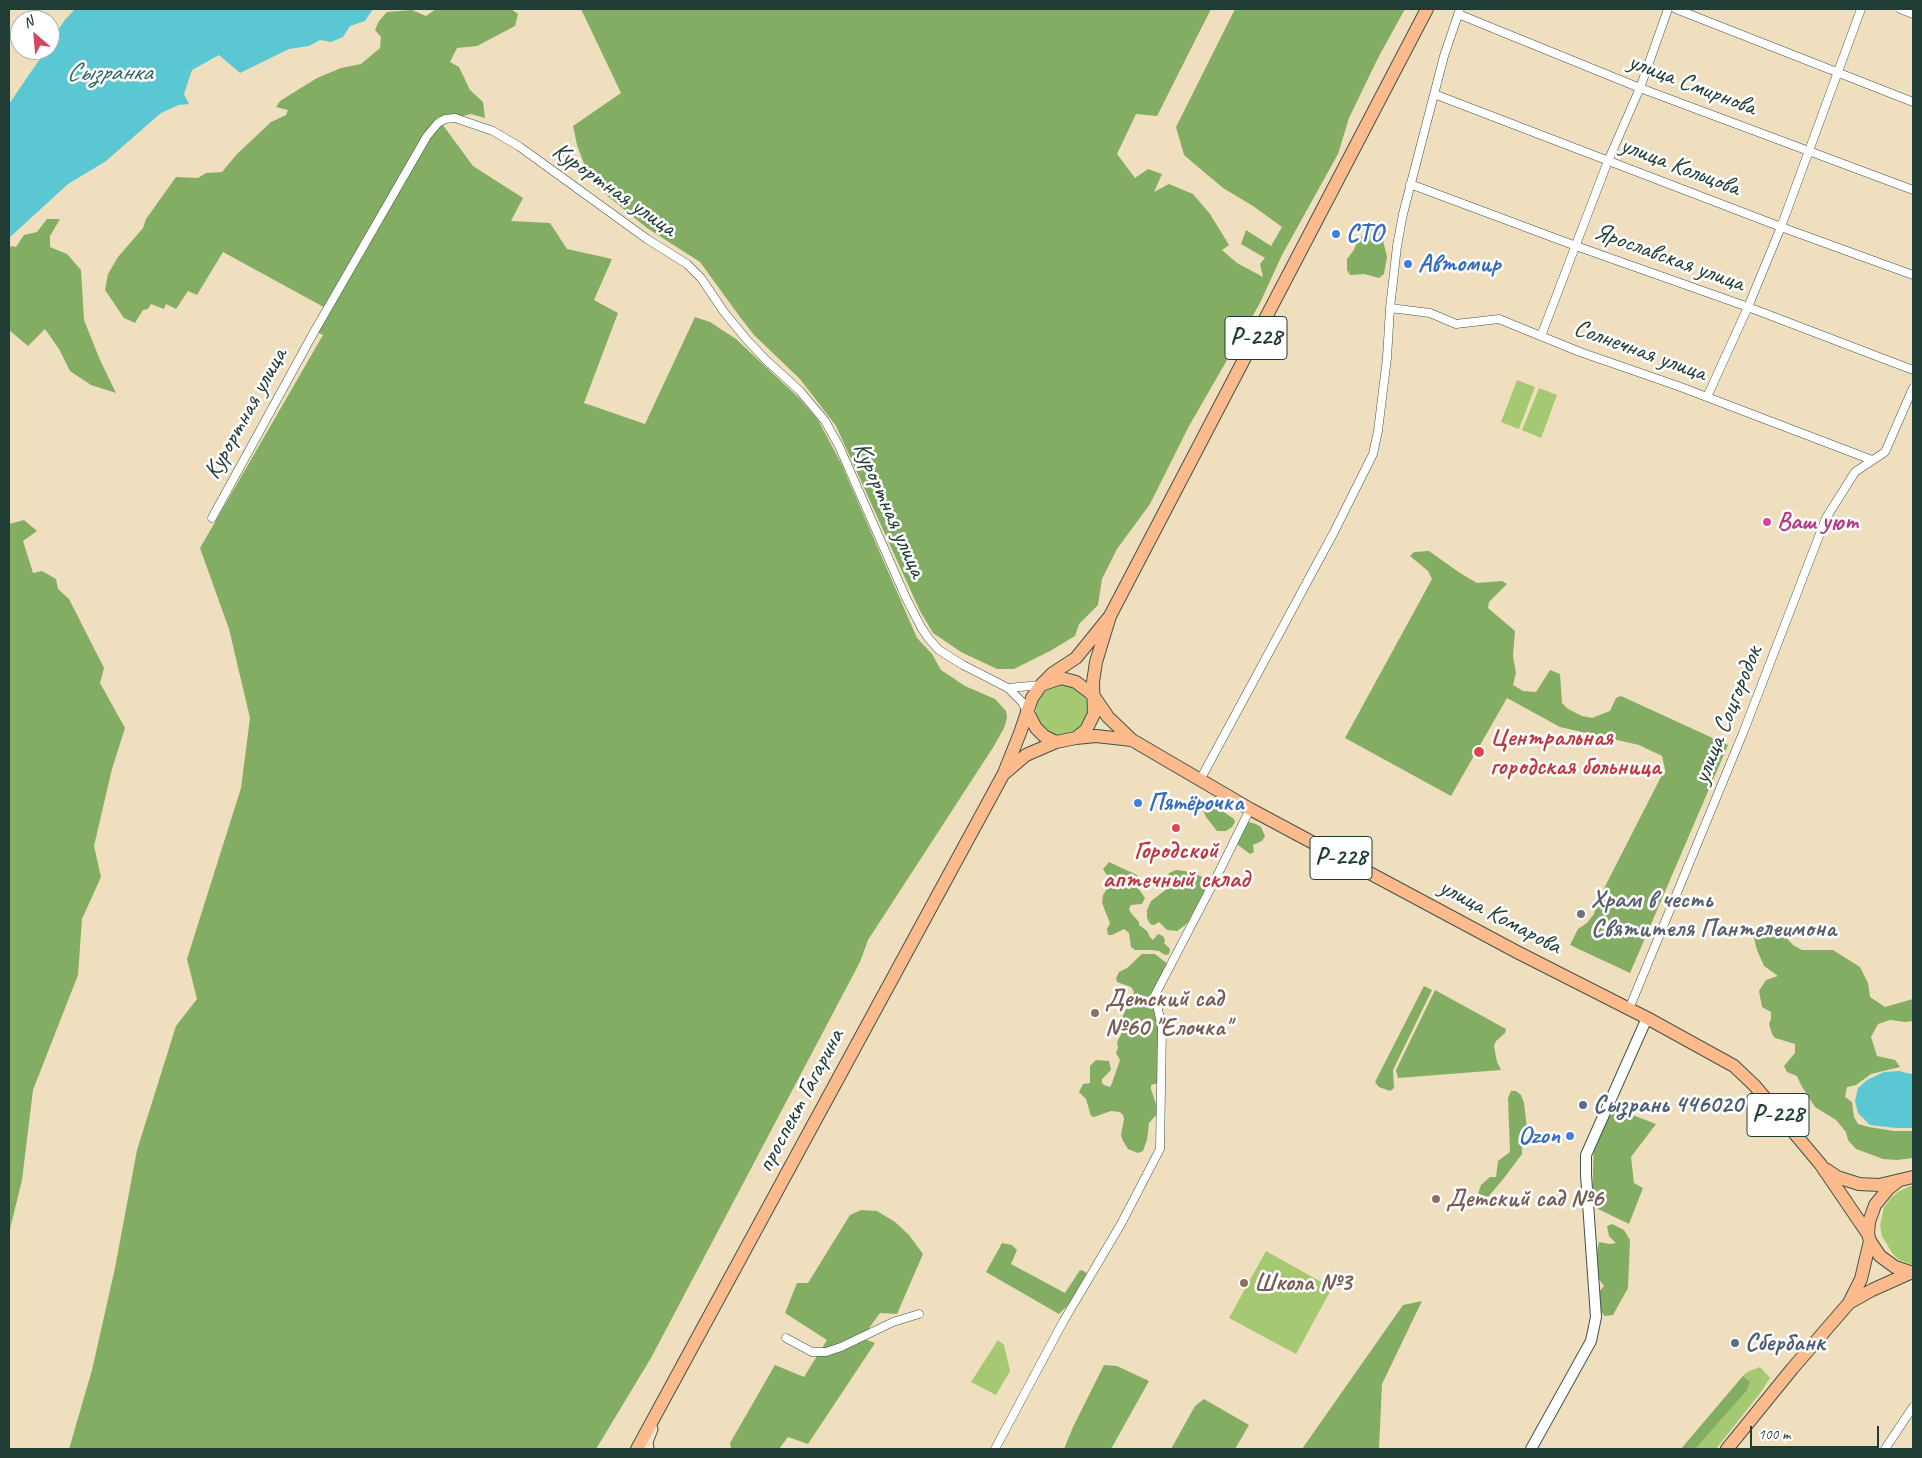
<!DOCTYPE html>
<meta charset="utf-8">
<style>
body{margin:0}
#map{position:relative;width:1922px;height:1458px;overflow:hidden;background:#f0dfbe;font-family:Caveat,sans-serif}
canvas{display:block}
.frame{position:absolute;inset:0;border:10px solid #1f3d34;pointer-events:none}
.north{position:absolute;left:10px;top:10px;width:50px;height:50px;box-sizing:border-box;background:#fff;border:1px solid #a5b1ae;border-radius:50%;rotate:333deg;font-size:14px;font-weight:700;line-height:20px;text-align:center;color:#1f3d34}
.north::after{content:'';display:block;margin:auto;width:18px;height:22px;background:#d1495b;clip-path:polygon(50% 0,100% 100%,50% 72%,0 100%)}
.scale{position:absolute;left:1750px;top:1426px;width:129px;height:22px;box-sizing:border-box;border:2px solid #1f3d34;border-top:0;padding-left:6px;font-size:15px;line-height:18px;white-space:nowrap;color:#1f3d34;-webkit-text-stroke:4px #fff;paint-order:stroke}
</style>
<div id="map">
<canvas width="1922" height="1458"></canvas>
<div class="frame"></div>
<div class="north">N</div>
<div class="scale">100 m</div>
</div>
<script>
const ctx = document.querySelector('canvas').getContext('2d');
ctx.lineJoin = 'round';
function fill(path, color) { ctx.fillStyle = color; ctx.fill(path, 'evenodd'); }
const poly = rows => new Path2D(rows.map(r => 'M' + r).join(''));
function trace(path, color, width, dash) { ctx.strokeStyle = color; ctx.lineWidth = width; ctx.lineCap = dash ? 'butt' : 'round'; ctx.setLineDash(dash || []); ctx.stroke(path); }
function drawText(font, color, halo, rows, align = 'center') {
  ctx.font = font + ' Caveat,sans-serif'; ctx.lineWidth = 5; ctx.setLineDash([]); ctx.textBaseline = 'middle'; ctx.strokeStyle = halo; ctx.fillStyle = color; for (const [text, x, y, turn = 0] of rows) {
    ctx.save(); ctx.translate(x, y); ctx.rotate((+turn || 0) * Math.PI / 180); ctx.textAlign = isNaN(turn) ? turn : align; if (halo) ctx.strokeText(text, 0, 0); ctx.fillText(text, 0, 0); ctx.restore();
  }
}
fill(poly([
 [1517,380,1535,387,1519,429,1501,422],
 [1539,388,1557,395,1541,438,1522,430],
 [1061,685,1069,685,1077,689,1084,695,1088,703,1089,712,1084,728,1060,738,1044,731,1036,715,1036,707,1039,698,1045,691,1052,687],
 [1913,1185,1913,1265,1899,1260,1892,1253,1882,1236,1880,1226,1884,1207,1891,1198,1899,1191],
 [1266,1251,1332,1288,1296,1354,1229,1318],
 [998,1340,1004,1345,1010,1371,996,1395,971,1382],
 [1760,1367,1770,1378,1761,1392,1716,1449,1681,1449,1743,1376,1747,1372]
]), '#a5c972');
fill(poly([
 [436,9,511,9,518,14,515,26,477,46,457,48,450,62,459,67,470,90,483,102,485,118,471,114,455,118,437,117,473,166,523,198,511,221,550,223,567,249,612,259,594,300,618,313,584,403,645,424,695,317,710,322,736,339,799,398,818,420,841,463,917,638,932,654,941,670,965,686,995,699,1006,711,1007,718,1004,728,994,746,868,940,860,962,651,1358,596,1449,69,1449,92,1370,115,1268,137,1150,176,1026,197,999,187,959,241,788,250,718,229,629,200,548,323,335,317,332,331,311,223,252,197,295,188,291,176,309,166,304,164,309,151,304,148,309,143,310,135,323,124,318,105,290,108,274,118,257,143,228,146,219,176,177,198,178,206,173,222,172,237,154,271,122,286,115,288,110,276,107,280,101,317,78,341,68,361,64,380,48,381,37,375,30,379,21,387,12,412,10,426,16],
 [581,9,1211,9,1157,116,1136,114,1117,154,1135,178,1148,169,1162,174,1154,192,1169,184,1193,194,1210,214,1229,245,1222,250,1237,263,1263,277,1260,264,1265,258,1241,244,1246,230,1271,246,1282,227,1253,206,1223,188,1184,155,1176,127,1235,9,1405,9,1378,58,1349,118,1338,154,1282,255,1260,303,1189,426,1150,504,1117,549,1102,579,1098,605,1079,624,1075,636,1050,651,1014,669,997,669,961,652,933,633,920,611,836,426,800,379,754,335,740,317,700,262,647,228,599,189,588,174,577,145,573,126,621,93],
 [47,219,60,219,50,236,50,247,67,254,81,270,84,320,100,360,116,393,91,385,70,371,59,349,45,329,28,346,9,330,9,250,11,246,16,247,24,235,37,232],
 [1375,222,1381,232,1387,257,1384,274,1379,278,1364,274,1350,275,1347,270,1347,259,1354,250,1358,239,1364,235,1368,223],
 [24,520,37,531,23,541,33,573,42,571,56,579,58,589,69,599,104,668,100,683,125,728,112,769,94,846,101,877,82,919,78,975,33,1090,22,1180,9,1233,9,524],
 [1429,551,1460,573,1477,583,1502,581,1507,584,1489,602,1488,608,1515,631,1513,656,1516,673,1513,685,1523,691,1536,692,1550,670,1560,674,1562,703,1568,709,1582,716,1592,718,1610,711,1616,698,1621,696,1728,745,1630,973,1570,945,1578,929,1587,923,1594,914,1595,906,1665,769,1662,756,1639,745,1560,727,1507,698,1451,796,1345,738,1432,579,1428,571,1410,556,1414,552],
 [1208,805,1218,808,1234,819,1235,822,1232,827,1226,831,1217,831,1206,817,1203,810],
 [1249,822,1256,824,1261,827,1265,836,1262,841,1253,845,1254,852,1250,854,1238,845,1238,840,1245,825],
 [1109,862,1137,875,1139,879,1138,888,1145,898,1142,904,1131,905,1129,909,1131,913,1139,922,1139,925,1147,931,1150,937,1153,940,1158,934,1163,936,1165,940,1164,943,1170,949,1169,954,1165,955,1159,951,1151,950,1135,950,1131,947,1129,933,1124,929,1112,935,1108,935,1107,929,1110,923,1102,903,1103,895,1114,878,1106,874,1103,869],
 [1176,870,1192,872,1204,878,1206,882,1205,890,1188,922,1184,926,1177,931,1167,930,1159,922,1154,925,1150,924,1147,918,1147,910,1151,901,1168,888,1166,885,1169,873],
 [1764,925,1780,931,1793,945,1802,950,1833,950,1860,967,1868,983,1870,997,1885,1007,1913,999,1913,1021,1905,1022,1890,1020,1878,1024,1871,1037,1877,1056,1895,1060,1900,1067,1871,1074,1856,1085,1847,1087,1845,1097,1852,1102,1854,1117,1858,1124,1869,1127,1894,1131,1913,1131,1913,1158,1897,1160,1883,1159,1856,1149,1848,1140,1846,1132,1836,1120,1815,1107,1801,1085,1797,1076,1787,1072,1784,1066,1795,1053,1795,1044,1775,1038,1772,1034,1769,1024,1771,1019,1771,1012,1762,1007,1759,991,1766,980,1778,976,1764,966,1757,950,1754,938,1754,931],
 [1142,954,1155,954,1169,965,1154,995,1160,1028,1159,1083,1151,1085,1151,1089,1157,1107,1157,1114,1149,1123,1147,1140,1143,1151,1138,1153,1128,1149,1123,1141,1121,1135,1124,1119,1123,1115,1120,1112,1111,1111,1094,1117,1091,1116,1086,1099,1079,1092,1083,1084,1090,1083,1090,1066,1096,1060,1109,1061,1111,1070,1102,1079,1102,1083,1104,1085,1110,1087,1112,1083,1120,1060,1116,1053,1118,1048,1117,1042,1126,1025,1120,1022,1134,992,1131,987,1117,982,1116,978,1119,972,1127,968],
 [1424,986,1432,990,1393,1070,1394,1088,1390,1091,1379,1087,1375,1082],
 [1435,990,1506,1029,1505,1033,1496,1041,1494,1046,1497,1062,1501,1070,1398,1078,1396,1070],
 [1511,1091,1516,1091,1521,1095,1524,1103,1527,1128,1527,1142,1522,1147,1522,1154,1504,1178,1488,1197,1482,1199,1478,1194,1481,1185,1490,1177,1496,1177,1498,1161,1510,1152,1508,1098],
 [1611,1107,1656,1124,1631,1157,1634,1183,1643,1188,1629,1224,1592,1206,1594,1141],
 [861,1210,877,1211,895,1222,909,1235,923,1254,897,1314,880,1313,862,1338,875,1343,808,1444,788,1437,779,1449,731,1449,730,1443,775,1365,804,1377,827,1340,785,1313,797,1283,808,1283,850,1215],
 [1612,1224,1624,1230,1630,1240,1628,1288,1613,1315,1605,1316,1598,1309,1597,1294,1604,1286,1598,1278,1597,1252,1599,1242,1610,1244,1616,1243,1609,1236,1607,1226],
 [1002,1243,1012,1245,1017,1250,1011,1264,1065,1293,1080,1270,1084,1271,1088,1275,1072,1301,1059,1314,986,1272],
 [1422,1301,1382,1384,1379,1449,1302,1449,1403,1305],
 [1104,1365,1117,1366,1149,1381,1111,1449,1064,1449,1073,1427],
 [1743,1376,1750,1382,1747,1390,1695,1449,1681,1449],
 [1204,1399,1249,1425,1235,1449,1171,1449,1195,1406]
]), '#84ad64');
fill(poly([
 [75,9,373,9,365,21,350,26,343,37,331,42,320,40,309,46,289,49,240,73,219,55,192,70,184,94,189,104,179,105,161,113,106,161,68,184,9,238,9,104,46,50,50,50,50,43,64,21],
 [1899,1071,1911,1074,1913,1072,1913,1126,1911,1128,1896,1128,1870,1125,1858,1113,1855,1101,1858,1088,1867,1080,1884,1072]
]), '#5bc7d3');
const minor = poly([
 [1676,9,1913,102],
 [1900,9,1913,14],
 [1458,14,1640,88,1913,190],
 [1434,94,1781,227,1913,275],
 [1410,184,1576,246,1748,307,1913,370],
 [1390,308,1430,313,1456,324,1499,319,1580,352,1678,386,1872,460],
 [1541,336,1608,161,1640,88,1668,9],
 [1707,397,1748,307,1781,227,1861,9],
 [212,518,314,332,427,136,438,123,445,119,455,118,493,131,520,147,647,239,687,264,701,278,724,312,747,340,766,360,800,391,825,421,839,446,906,598,921,627,929,639,939,650,963,665,1008,688,1022,702,1027,711],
 [1008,688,1041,685],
 [1200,780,1333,534,1373,454,1378,431,1387,358,1390,308,1397,246,1403,214,1444,56,1460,9],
 [1629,1009,1743,733,1826,518,1855,472,1885,452,1913,388],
 [786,1338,812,1352,826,1352,841,1347,893,1322,919,1314],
 [995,1449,1063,1322,1121,1224,1160,1149,1162,1028,1155,995,1216,878,1250,809],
 [1885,1449,1913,1407]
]);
const tertiary = poly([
 [1531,1449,1591,1341,1596,1317,1586,1175,1586,1155,1647,1018]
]);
const secondary = poly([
 [648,1449,647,1442,652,1429]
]);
const primary = poly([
 [1041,685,1061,678,1076,682,1093,695,1108,717,1132,740,1250,809,1517,952,1647,1018,1734,1066,1755,1086,1821,1165,1868,1234],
 [1027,711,1036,728,1044,736,1056,742],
 [1076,738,1086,730,1094,714,1093,682,1096,662,1110,616,1427,9],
 [1005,773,1026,755,1056,742,1076,738,1096,736,1132,740],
 [1827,1170,1837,1177,1859,1184,1879,1185,1913,1177],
 [1898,1181,1888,1189,1875,1205,1869,1222,1868,1234,1870,1241,1880,1256,1895,1267,1913,1273],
 [1849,1303,1872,1290,1910,1273],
 [637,1449,1004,773,1020,733,1032,698,1041,685,1053,673,1076,658,1110,616],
 [1727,1449,1792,1369,1849,1303,1861,1279,1870,1241]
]);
trace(minor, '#3e5549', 9);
trace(tertiary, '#3e5549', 12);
trace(secondary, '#3e5549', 13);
trace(primary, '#3e5549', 14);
trace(minor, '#fff', 8);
trace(tertiary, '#fff', 10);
trace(secondary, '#fee3d1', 11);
trace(primary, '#fcba8d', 12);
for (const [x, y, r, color] of [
 [1336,234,5,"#3f7fe0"],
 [1408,264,5,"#3f7fe0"],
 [1767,522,5,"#d1479c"],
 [1479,752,6,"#e0444e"],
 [1138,803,5,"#3f7fe0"],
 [1176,828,5,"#e0444e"],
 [1581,914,5,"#6b7280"],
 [1095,1013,5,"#8d6e63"],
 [1583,1105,5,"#5c6f8a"],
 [1570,1136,5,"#3f7fe0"],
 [1436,1199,5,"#8d6e63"],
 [1244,1283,5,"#8d6e63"],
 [1735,1343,5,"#5c6f8a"]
]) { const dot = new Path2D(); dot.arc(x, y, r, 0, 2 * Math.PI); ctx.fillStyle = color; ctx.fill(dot); trace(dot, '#fff', 2); }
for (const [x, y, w] of [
 [1256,338,62],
 [1341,858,62],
 [1778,1115,62]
]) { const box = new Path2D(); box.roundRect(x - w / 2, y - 21.5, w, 43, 4); ctx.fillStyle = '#fff'; ctx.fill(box); trace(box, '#1f3d34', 1); }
drawText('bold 24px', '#1f3d34', null, [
 ["Р-228",1256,338],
 ["Р-228",1341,858],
 ["Р-228",1778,1115]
]);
drawText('25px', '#1f3d34', '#fff', [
 ["улица Смирнова",1692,85,21],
 ["улица Кольцова",1680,167,21],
 ["Курортная улица",614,190,35],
 ["Ярославская улица",1669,258,20],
 ["Солнечная улица",1640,351,20],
 ["Курортная улица",246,414,-61],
 ["Курортная улица",889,510,66],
 ["улица Соцгородок",1728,715,-68],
 ["улица Комарова",1500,917,28],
 ["проспект Гагарина",801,1101,-62]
]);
drawText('bold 25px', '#366cbe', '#fff', [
 ["СТО",1346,234],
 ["Автомир",1418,264],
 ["Пятёрочка",1148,803],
 ["Ozon",1560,1136,"right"]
], 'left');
drawText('bold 25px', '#b23c85', '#fff', [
 ["Ваш уют",1777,522]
], 'left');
drawText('bold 25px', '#be3a42', '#fff', [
 ["Центральная",1490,738],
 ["городская больница",1490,767],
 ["Городской",1176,851,"center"],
 ["аптечный склад",1176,880,"center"]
], 'left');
drawText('bold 25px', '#5b616d', '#fff', [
 ["Храм в честь",1591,900],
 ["Святителя Пантелеимона",1591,929]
], 'left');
drawText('bold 25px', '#785e54', '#fff', [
 ["Детский сад",1105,999],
 ["№60 \"Елочка\"",1105,1028],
 ["Детский сад №6",1446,1199],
 ["Школа №3",1254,1283]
], 'left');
drawText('bold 25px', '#4e5e75', '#fff', [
 ["Сызрань 446020",1593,1105],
 ["Сбербанк",1745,1343]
], 'left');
drawText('italic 26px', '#316664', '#fff', [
 ["Сызранка",109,73]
]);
</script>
